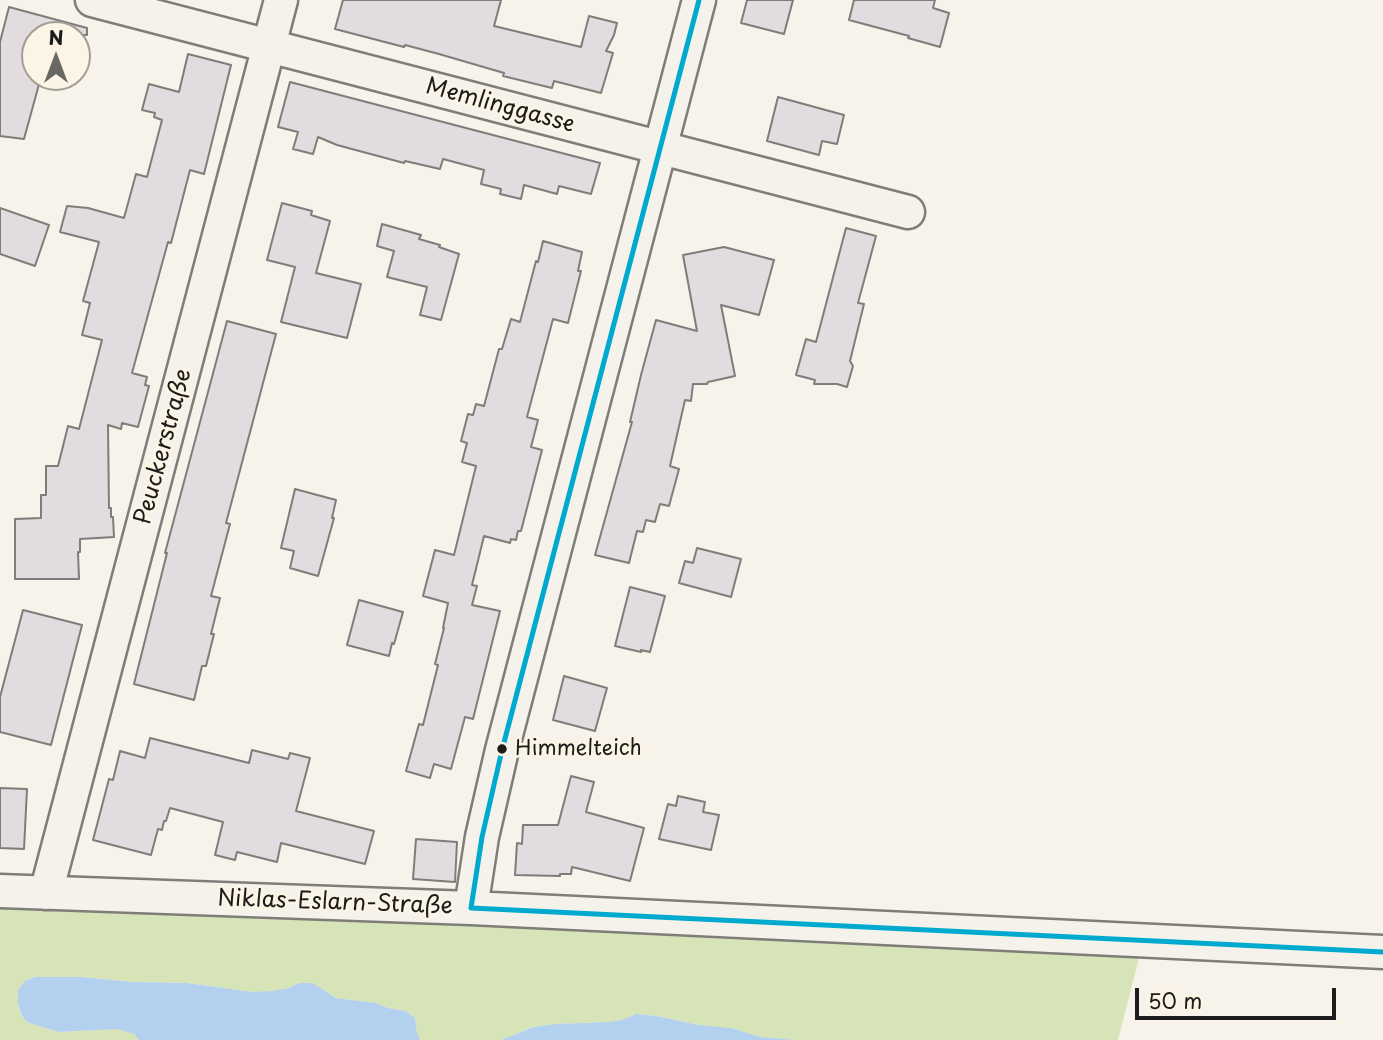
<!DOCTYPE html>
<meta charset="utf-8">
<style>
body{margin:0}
#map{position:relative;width:1383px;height:1040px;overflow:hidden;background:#f7f3ea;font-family:"Playpen Sans",sans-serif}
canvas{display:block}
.north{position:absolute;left:21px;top:21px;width:70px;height:70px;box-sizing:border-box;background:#fcf5e5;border:2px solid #a29e95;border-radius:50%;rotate:0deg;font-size:19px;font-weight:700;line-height:28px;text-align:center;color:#1c1c1c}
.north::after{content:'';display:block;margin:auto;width:24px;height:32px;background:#696764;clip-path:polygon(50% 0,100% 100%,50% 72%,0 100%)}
.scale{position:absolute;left:1135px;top:988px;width:201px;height:32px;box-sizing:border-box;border:4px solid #1c1c1c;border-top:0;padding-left:9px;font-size:21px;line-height:24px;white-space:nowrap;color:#1c1c1c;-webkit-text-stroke:5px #fcf5e5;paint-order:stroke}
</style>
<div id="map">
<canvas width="1383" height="1040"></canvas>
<div class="north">N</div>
<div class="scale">50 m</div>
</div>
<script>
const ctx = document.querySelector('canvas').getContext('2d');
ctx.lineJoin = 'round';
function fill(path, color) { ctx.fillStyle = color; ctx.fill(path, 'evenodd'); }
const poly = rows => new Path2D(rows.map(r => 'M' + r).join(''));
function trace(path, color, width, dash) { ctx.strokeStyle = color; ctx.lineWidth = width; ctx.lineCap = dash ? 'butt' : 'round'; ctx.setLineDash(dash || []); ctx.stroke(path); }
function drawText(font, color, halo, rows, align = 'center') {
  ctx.font = font + ' "Playpen Sans",sans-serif'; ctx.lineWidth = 5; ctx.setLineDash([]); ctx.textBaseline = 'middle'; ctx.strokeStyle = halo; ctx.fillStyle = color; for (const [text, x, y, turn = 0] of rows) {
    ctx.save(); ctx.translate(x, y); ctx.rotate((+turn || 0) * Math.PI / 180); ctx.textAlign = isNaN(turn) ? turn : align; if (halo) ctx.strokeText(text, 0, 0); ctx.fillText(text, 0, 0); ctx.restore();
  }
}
fill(poly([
 [0,900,1139,958,1118,1040,796,1040,761,1037,731,1028,699,1025,656,1016,636,1014,622,1020,608,1022,555,1024,534,1027,501,1040,420,1040,417,1033,415,1018,406,1011,388,1008,376,1003,336,998,313,983,299,983,289,988,274,992,253,992,187,983,132,982,82,977,35,977,25,981,18,992,19,1010,22,1017,29,1023,59,1032,117,1029,134,1034,139,1040,0,1040]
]), '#d6e4b8');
fill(poly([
 [35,977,82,977,132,982,187,983,253,992,274,991,289,988,299,983,313,983,336,998,376,1003,388,1008,406,1011,415,1018,417,1033,420,1040,139,1040,134,1034,117,1029,59,1032,29,1023,24,1019,20,1012,18,1002,18,990,25,981],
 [636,1014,656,1016,699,1025,731,1028,761,1037,796,1040,501,1040,534,1027,555,1024,608,1022,622,1020]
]), '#b3d1ee');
const building = poly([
 [343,0,501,0,494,26,581,47,589,16,617,23,614,35,606,51,613,53,601,93,554,81,552,88,503,76,504,73,439,54,405,45,404,47,335,29,343,0],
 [747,0,793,0,784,34,741,23,747,0],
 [854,0,935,0,933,8,949,13,940,47,908,38,909,36,849,20,854,0],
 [9,7,87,28,87,35,35,35,35,77,41,77,24,139,0,136,0,42,9,7],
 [188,54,231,65,204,174,190,170,171,243,168,242,132,373,147,377,145,385,149,386,138,427,122,423,121,429,108,425,109,508,111,508,111,517,113,517,114,537,80,539,80,552,78,552,79,579,15,579,15,519,41,518,41,495,46,495,46,466,58,466,68,426,79,429,102,340,82,335,90,303,83,301,99,242,60,232,67,206,88,208,124,218,136,174,147,177,162,120,154,117,155,113,142,110,149,84,179,92,188,54],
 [290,82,600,163,591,194,559,186,557,194,524,185,521,199,500,194,501,189,481,184,484,170,443,159,440,169,405,161,404,163,337,145,318,137,313,154,293,149,298,132,278,127,290,82],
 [778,97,844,115,837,144,822,141,819,155,767,141,778,97],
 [282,203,312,211,311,215,330,221,316,273,361,284,347,338,281,322,295,267,267,260,282,203],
 [0,208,49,225,35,266,0,254,0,208],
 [382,224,421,235,419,239,440,245,439,247,459,254,441,320,420,315,427,287,387,277,394,251,377,246,382,224],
 [846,228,876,236,858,303,864,304,850,361,853,366,847,387,837,384,814,384,815,380,796,375,806,339,816,342,846,228],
 [543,241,582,252,578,271,581,271,568,323,553,319,527,417,538,420,531,447,542,450,521,531,518,531,516,540,511,539,510,543,484,536,472,585,477,586,472,605,500,611,473,719,465,717,451,769,434,764,430,778,406,771,419,724,423,725,438,665,435,664,444,628,443,628,448,603,423,596,435,550,454,555,476,466,462,462,467,443,461,441,468,414,473,415,476,404,484,406,499,349,502,349,511,319,520,322,536,261,538,262,543,241],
 [724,247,774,260,759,315,721,305,735,376,708,382,707,384,693,384,691,401,685,400,670,466,679,469,669,506,660,504,655,522,646,520,643,532,637,531,629,563,595,555,632,422,630,422,641,375,656,320,697,331,683,255,724,247],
 [227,321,276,334,226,523,230,524,211,596,220,598,211,634,214,634,206,666,202,666,194,700,134,684,167,553,165,553,227,321],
 [295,489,336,500,332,518,334,518,318,576,290,568,294,551,281,548,295,489],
 [697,548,741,559,731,597,679,583,685,561,693,563,697,548],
 [630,587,665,596,650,652,641,650,641,652,615,646,630,587],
 [359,600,403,612,394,644,392,643,389,656,347,645,359,600],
 [23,610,82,625,51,745,0,732,0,697,23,610],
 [564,676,607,688,595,731,553,720,564,676],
 [150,738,249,763,252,750,288,759,290,753,310,758,296,811,374,831,365,864,281,843,277,862,237,852,235,860,215,855,223,822,170,808,166,821,164,821,162,830,158,829,151,855,93,840,109,779,113,780,120,751,145,758,150,738],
 [571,776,594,782,586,812,644,828,630,881,572,867,571,874,560,874,560,876,515,875,517,843,522,844,523,825,558,825,571,776],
 [0,788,27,789,24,849,0,848,0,788],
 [678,796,705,802,703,812,719,815,711,850,659,839,668,804,676,806,678,796],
 [416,839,457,842,455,882,413,879,416,839]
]);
fill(building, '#e2dbe0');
trace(building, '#7f7d79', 2);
const street = poly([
 [92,0,908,212],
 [0,891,471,908,1383,952],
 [46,893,281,0],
 [471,908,482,837,502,750,699,0]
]);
trace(street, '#7f7d79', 37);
trace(street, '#f5f2ec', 32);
trace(poly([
 [471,908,482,837,502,750,699,0],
 [471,908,1383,952]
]), '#00a9ce', 5);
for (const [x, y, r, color] of [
 [502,749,6,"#1c1c1c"]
]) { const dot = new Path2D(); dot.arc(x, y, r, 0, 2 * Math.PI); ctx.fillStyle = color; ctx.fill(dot); trace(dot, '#fcf5e5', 2.5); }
drawText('21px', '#1c1c1c', '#fcf5e5', [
 ["Himmelteich",515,749]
], 'left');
drawText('23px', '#1c1c1c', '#fcf5e5', [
 ["Memlinggasse",500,106,15],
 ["Peuckerstraße",164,447,-75],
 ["Niklas-Eslarn-Straße",335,903,2]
]);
</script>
